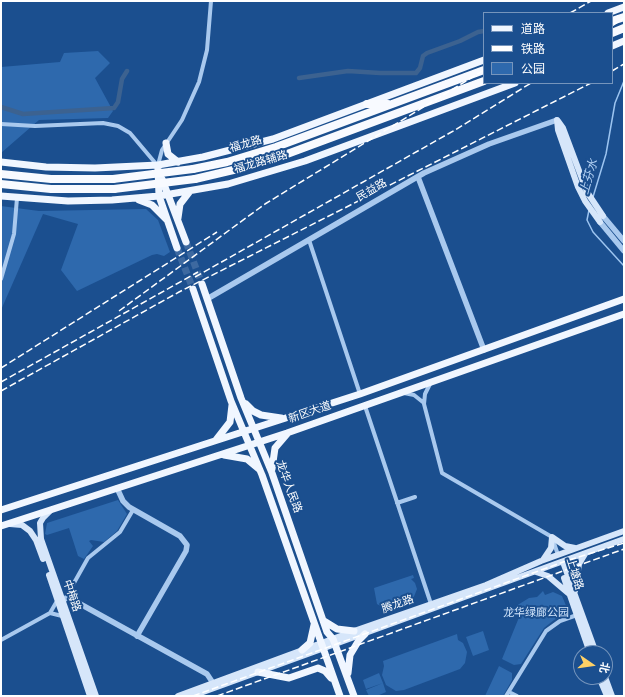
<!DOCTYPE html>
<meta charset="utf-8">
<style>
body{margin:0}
#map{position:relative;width:625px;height:697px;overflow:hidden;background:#1b4f8f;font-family:"Source Sans 3","Noto Sans SC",sans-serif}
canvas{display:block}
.frame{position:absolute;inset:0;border:2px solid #fff;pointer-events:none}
.legend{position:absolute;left:483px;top:12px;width:130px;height:72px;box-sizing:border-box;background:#1b4f8f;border:1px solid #7695bc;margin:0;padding:5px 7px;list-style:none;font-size:12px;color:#fff}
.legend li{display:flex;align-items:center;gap:8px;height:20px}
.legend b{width:20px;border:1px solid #7695bc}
.north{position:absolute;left:573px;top:645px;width:40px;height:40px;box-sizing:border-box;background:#1b4f8f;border:1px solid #7695bc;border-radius:50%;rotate:103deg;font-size:11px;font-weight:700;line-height:16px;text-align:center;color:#fff}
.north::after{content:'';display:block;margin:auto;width:14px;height:18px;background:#ffd166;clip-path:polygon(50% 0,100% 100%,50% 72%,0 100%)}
</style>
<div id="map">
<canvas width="625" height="697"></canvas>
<div class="frame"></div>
<ul class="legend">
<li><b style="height:5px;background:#f0f6ff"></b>道路</li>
<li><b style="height:5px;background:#fff"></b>铁路</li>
<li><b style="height:11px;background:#2e69ad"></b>公园</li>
</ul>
<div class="north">北</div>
</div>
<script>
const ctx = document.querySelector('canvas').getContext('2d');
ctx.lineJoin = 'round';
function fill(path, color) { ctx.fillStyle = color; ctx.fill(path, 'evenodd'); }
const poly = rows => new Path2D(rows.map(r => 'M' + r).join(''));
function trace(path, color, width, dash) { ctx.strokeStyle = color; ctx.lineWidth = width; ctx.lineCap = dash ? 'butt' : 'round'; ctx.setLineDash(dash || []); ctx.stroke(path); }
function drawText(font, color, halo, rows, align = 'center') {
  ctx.font = font + ' "Source Sans 3","Noto Sans SC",sans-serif'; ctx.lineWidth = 4; ctx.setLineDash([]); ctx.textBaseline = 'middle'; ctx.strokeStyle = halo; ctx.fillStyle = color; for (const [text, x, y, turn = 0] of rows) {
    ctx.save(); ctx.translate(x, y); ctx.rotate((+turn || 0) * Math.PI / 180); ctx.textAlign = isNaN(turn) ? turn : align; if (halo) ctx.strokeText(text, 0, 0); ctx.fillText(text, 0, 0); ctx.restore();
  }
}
fill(poly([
 [98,51,110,63,95,78,113,111,108,118,39,120,1,153,1,67,60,62,64,53],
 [1,206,39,211,146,209,158,220,170,252,164,256,157,254,152,255,77,291,61,270,78,224,43,214,1,310],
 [118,500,127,514,117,531,104,542,91,540,89,541,93,546,84,559,78,556,69,528,47,535,45,534,47,523],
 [413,575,414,578,411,579,415,583,417,589,413,599,388,608,382,607,377,604,374,588],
 [543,591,545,595,553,592,562,596,567,608,565,615,554,620,544,628,521,664,514,665,502,659,520,615,516,606,529,598,537,597],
 [483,631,489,650,473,656,466,637],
 [457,634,458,640,463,643,467,652,465,663,460,669,404,690,396,691,386,685,382,675,384,666,383,661],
 [499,666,512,673,512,680,503,696,485,696],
 [379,673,383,683,366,689,363,680],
 [383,683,386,692,377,696,369,696,366,690]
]), '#2e69ad');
trace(poly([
 [593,197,606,154,615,103,624,81],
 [589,210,587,220,593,232,624,266]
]), '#9cc4f0', 1.5);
trace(poly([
 [299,78,348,71,380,73,416,73,420,68,423,56,427,53,460,41,478,32,484,31],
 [1,107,23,114,114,108,118,102,122,79,127,71]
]), '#3c6290', 4.5);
trace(poly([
 [186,242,202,284],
 [177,248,193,289]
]), '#3d69a0', 7, [7, 3.5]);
trace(poly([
 [1,124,35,126,103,123,118,126,130,133,157,165],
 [158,165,162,150,182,120,199,82,207,50,211,1],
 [309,240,360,394],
 [1,279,14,234,17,198],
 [430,384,425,394,424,404,442,473,552,537,558,555],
 [404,393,414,395,424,403],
 [365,406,431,604],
 [397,503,415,497],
 [65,599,88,558,120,532,133,510],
 [50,613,62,616],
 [1,640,50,613,57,601],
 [509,692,517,696],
 [506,696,546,631,560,621,577,615]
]), '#a9c9ee', 4);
trace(poly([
 [418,177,484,350],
 [603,216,624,241],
 [600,222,624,251],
 [207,299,424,173,489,144,557,120],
 [117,488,123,501,129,507,180,536,187,545,186,551,137,636],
 [62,600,68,598,73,600,207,674,213,683]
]), '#a9c9ee', 5.5);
trace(poly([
 [557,120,558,130,578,187,585,201,600,222],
 [558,121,563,128,587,192,603,216],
 [50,511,43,518,40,523,41,539,96,696],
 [10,524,22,525,30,531,36,540,43,559],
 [543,560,551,548,552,537,565,546,575,548],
 [563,562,596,653],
 [536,572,548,576,568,593],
 [49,575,90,696],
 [564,578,590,653],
 [575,591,579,564,585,554],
 [599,677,607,696],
 [605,677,612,696],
 [178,696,354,631,486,585,541,561,624,531],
 [192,696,624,539]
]), '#d6e6fa', 6);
trace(poly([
 [608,13,624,7],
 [612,46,624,41],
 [166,143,168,154,178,162],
 [1,162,46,167,95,168,158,165,203,157,273,139,484,60],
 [158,169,159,196,177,248],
 [162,179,186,242],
 [1,196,68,201,112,200,159,196,228,184,305,161,515,83],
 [139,200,152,205,166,219],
 [178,218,180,204,190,191],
 [202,284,241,398,272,473,327,632,333,639,354,696],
 [193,289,231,401,262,475,340,696],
 [246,404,253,411,261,415,281,418],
 [216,440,230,422,232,405],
 [224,455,247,459,259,469],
 [272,469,275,448,287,434],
 [1,510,360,394,624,299],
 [1,526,287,433,624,314],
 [324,621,337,629,354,631],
 [302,650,310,643,314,625],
 [258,672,289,678,318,668,325,671,331,678],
 [348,673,350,655,359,640,365,634]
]), '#f0f6ff', 7);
trace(poly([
 [612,21,624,17],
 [612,33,624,28],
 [367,104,388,104],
 [193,169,227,162,276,147,484,70],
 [1,174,51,179,113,179],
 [195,179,246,167,279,157,484,81],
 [1,184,51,189,114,189]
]), '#f8faff', 8);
trace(poly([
 [570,13,591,1],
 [612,26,624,18],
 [612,71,624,64],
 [195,277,455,130,531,83],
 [119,311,265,204,484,70],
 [1,368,217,232],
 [1,382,198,272],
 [1,391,179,292,591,83],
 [193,696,566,561,624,543],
 [217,696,624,549]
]), '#fff', 1.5, [7, 3]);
trace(poly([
 [113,179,193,169],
 [114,189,195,179]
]), '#f8faff', 8);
drawText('11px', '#fff', '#1b4f8f', [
 ["福龙路",246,145,-16],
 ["福龙路辅路",261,163,-16],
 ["民益路",372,191,-30],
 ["新区大道",310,413,-19],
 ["龙华人民路",288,487,70],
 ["上塘路",574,574,73],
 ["中梅路",71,596,71],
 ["腾龙路",398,605,-19]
]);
drawText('11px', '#cfe3fa', '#1b4f8f', [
 ["龙华绿廊公园",536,614]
]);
drawText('italic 12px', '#b5d3f5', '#1b4f8f', [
 ["上芬水",590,177,-74]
]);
</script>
